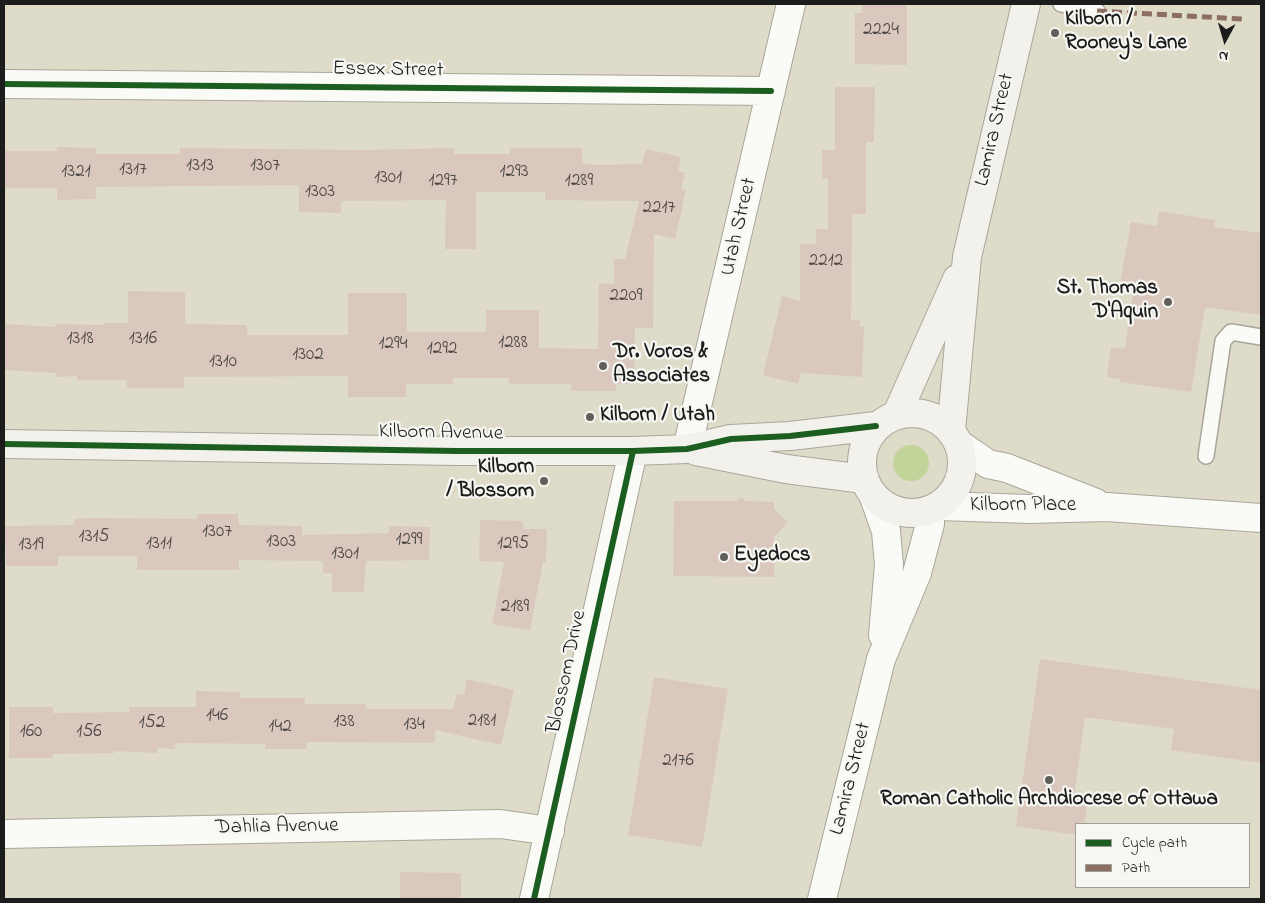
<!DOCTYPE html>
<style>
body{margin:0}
#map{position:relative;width:1265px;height:903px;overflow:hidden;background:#dfdbc9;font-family:"Indie Flower",sans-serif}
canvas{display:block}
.frame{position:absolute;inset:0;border:5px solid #1c1c1c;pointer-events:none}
.legend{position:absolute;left:1075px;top:823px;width:175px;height:65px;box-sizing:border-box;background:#f6f6f2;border:1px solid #9f9f9c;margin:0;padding:6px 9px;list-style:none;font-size:15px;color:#1c1c1c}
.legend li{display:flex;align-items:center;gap:10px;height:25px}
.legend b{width:25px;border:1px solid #9f9f9c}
.north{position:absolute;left:1200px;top:15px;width:50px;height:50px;-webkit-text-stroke:4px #f6f6f2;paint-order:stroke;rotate:186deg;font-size:14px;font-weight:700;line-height:20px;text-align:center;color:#1c1c1c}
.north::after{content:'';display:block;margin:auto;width:18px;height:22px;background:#1c1c1c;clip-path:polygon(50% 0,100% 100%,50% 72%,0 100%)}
</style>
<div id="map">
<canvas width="1265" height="903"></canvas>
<div class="frame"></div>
<ul class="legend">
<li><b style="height:6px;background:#1b5e20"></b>Cycle path</li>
<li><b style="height:6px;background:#8d6e63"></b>Path</li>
</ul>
<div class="north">N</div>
</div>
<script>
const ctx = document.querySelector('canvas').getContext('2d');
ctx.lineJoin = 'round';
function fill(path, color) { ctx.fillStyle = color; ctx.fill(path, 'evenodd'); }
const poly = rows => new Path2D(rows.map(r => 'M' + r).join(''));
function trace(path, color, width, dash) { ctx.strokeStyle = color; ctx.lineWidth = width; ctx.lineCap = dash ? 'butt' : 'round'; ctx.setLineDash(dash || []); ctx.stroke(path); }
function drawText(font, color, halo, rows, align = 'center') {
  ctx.font = font + ' "Indie Flower",sans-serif'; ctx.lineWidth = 4.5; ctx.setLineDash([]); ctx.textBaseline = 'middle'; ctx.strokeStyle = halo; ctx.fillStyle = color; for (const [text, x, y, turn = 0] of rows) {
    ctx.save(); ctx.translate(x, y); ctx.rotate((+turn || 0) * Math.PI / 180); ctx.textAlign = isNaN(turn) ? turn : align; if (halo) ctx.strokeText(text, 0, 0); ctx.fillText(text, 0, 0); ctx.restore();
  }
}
fill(poly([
 '893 463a18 18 0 1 1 36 0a18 18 0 1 1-36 0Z'
]), '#c3d49b');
fill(poly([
 [862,4,907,4,907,65,855,64,855,13,862,13],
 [835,87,875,87,874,142,866,142,866,214,852,214,851,320,860,320,859,326,864,327,862,377,801,373,798,384,763,375,782,296,800,301,800,244,816,244,816,229,828,229,828,178,822,179,822,150,835,150],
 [57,147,96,148,96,154,180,154,180,148,365,150,454,148,454,154,510,154,510,148,582,148,582,163,598,165,642,164,646,149,681,157,678,171,685,173,681,189,686,190,675,239,654,234,653,328,635,328,634,384,616,384,616,391,571,391,571,384,509,384,509,378,453,378,453,384,406,384,406,397,348,397,348,376,184,377,184,388,127,388,127,380,77,380,77,376,56,377,56,373,4,370,4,324,56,327,56,324,104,325,104,323,128,323,128,291,185,292,185,324,247,325,247,335,348,335,348,293,407,293,407,332,486,332,486,310,539,310,539,348,598,349,599,283,614,284,614,259,625,259,639,201,545,200,545,192,476,192,476,249,445,249,446,200,341,201,341,213,299,212,299,185,96,187,96,199,57,200,57,188,4,188,4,151,57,151],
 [1159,211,1215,220,1214,227,1261,233,1261,315,1205,307,1191,392,1120,382,1120,379,1107,377,1111,347,1125,349,1133,292,1119,290,1131,222,1157,226],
 [741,497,746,501,774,502,774,509,788,522,774,537,774,577,673,576,674,501,736,501],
 [197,514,238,514,239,525,302,526,302,535,389,533,389,526,430,527,429,560,366,561,364,592,332,592,332,573,323,573,323,561,239,560,239,570,137,570,137,556,58,556,58,566,6,566,5,526,74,525,74,519,91,518,197,519],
 [480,520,523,521,523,529,547,529,546,562,543,562,530,630,492,624,504,562,479,561],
 [1040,659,1261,690,1261,763,1171,750,1174,729,1085,717,1074,797,1088,799,1084,824,1076,824,1076,835,1016,826],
 [654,677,728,689,702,847,628,835],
 [467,679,514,690,501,745,435,730,435,743,307,742,307,749,265,749,265,744,178,743,178,745,174,745,175,749,157,748,157,753,114,751,114,753,53,754,53,758,9,758,9,707,53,707,53,713,129,712,129,707,196,707,196,691,240,692,239,698,305,698,305,704,366,704,366,709,453,709,457,694,464,695],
 [400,872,461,873,461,899,400,899]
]), '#dac8bf');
const lane = poly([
 [1061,4,1097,11],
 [1206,456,1223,341,1231,332,1261,337]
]);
const street = poly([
 [4,84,771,91],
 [959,444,988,464,1007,468,1096,503],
 [687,449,791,4],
 [874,497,886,531,889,565,883,635],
 [939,506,1030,509,1107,507,1261,518],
 [4,834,500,824,550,831],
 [534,899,633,451],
 [822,899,881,659,917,573,930,524,930,511]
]);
const secondary = poly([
 '862 463a50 50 0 1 1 100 0a50 50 0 1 1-100 0Z',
 [897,414,957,279],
 [951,431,967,257,1026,4],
 [4,444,457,451,633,451,687,449,731,439,790,436,876,426],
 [696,451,786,469,864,479]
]);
trace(lane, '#a8a69b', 18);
trace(street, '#a8a69b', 30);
trace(secondary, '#a8a69b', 30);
trace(lane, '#fafaf7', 15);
trace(street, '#fafaf7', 28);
trace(secondary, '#f3f1ec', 28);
trace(poly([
 [1097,11,1242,19]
]), '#8d6e63', 5, [10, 5]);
trace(poly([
 [4,84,771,91],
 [4,444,457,451,633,451,687,449,731,439,790,436,876,426],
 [534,899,633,451]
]), '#1b5e20', 6);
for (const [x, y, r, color] of [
 [1055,33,5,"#605f59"],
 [1168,302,5,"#605f59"],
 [603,366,5,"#605f59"],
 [590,417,5,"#605f59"],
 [544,481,5,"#605f59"],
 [724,557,5,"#605f59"],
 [1049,780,5,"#605f59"]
]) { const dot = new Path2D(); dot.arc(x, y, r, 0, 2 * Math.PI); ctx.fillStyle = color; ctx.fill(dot); trace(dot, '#f6f6f2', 2); }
drawText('19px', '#4c4745', null, [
 ["2224",881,31],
 ["1313",200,167],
 ["1307",265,167],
 ["1317",133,171],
 ["1321",76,173],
 ["1293",514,173],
 ["1301",388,179],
 ["1297",443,182],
 ["1289",579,182],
 ["1303",320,193],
 ["2217",659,209],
 ["2212",826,262],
 ["2209",626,297],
 ["1318",80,340],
 ["1316",143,340],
 ["1288",513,344],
 ["1294",393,345],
 ["1292",442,350],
 ["1302",308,356],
 ["1310",223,363],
 ["1307",217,533],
 ["1315",94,538],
 ["1299",409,541],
 ["1303",281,543],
 ["1311",159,545],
 ["1295",513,545],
 ["1319",31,546],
 ["1301",345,555],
 ["2189",515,608],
 ["146",217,717],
 ["2181",482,722],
 ["138",344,723],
 ["152",152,724],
 ["134",414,726],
 ["142",280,728],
 ["160",31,733],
 ["156",89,733],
 ["2176",678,762]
]);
drawText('bold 21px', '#1c1c1c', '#f6f6f2', [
 ["Kilborn /",1065,21],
 ["Rooney's Lane",1065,45],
 ["St. Thomas",1158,290,"right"],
 ["D'Aquin",1158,314,"right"],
 ["Dr. Voros &",613,354],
 ["Associates",613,378],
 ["Kilborn / Utah",600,417],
 ["Kilborn",534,469,"right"],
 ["/ Blossom",534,493,"right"],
 ["Eyedocs",734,557],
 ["Roman Catholic Archdiocese of Ottawa",1049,801,"center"]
], 'left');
drawText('21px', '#1c1c1c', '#f6f6f2', [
 ["Essex Street",388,71,1],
 ["Lamira Street",996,130,-77],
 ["Utah Street",740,227,-77],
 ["Kilborn Avenue",441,434,1],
 ["Kilborn Place",1023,507],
 ["Blossom Drive",568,672,-78],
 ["Lamira Street",852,779,-76],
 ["Dahlia Avenue",277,828,-1]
]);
</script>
